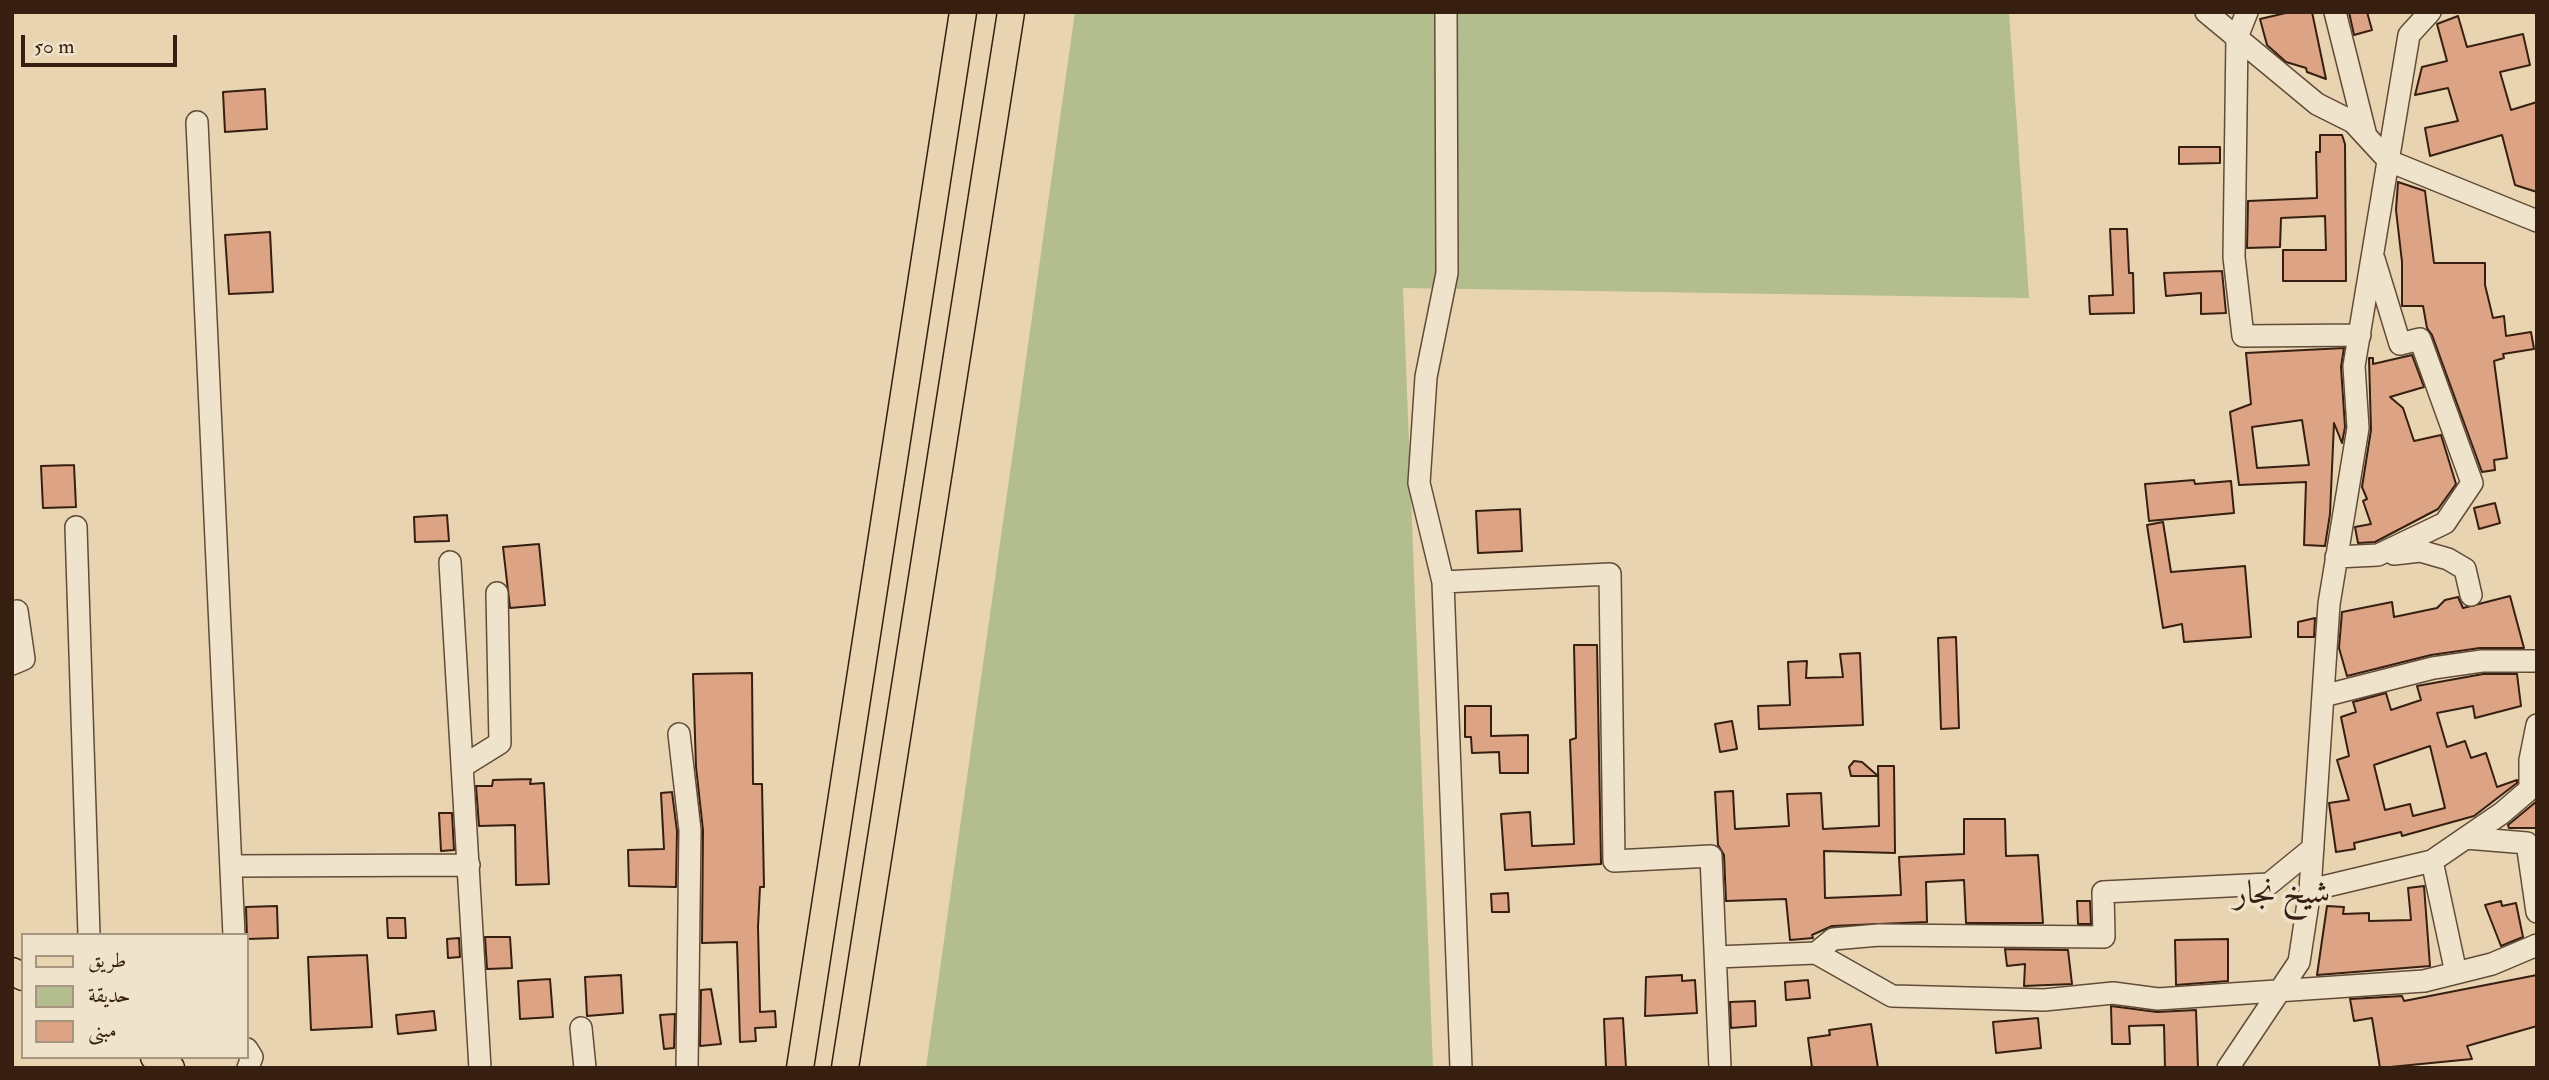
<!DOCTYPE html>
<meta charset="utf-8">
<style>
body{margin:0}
#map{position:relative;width:2549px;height:1080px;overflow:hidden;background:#e8d4b1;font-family:"IM FELL Double Pica",Amiri,serif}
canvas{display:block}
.frame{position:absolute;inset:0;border:14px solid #361f10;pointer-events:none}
.legend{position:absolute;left:21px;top:933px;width:228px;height:126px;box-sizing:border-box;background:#f0e3cc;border:2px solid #a69581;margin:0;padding:9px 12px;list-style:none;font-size:21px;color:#361f10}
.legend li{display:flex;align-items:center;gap:14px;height:35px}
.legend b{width:35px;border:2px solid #a69581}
.scale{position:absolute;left:21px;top:35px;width:156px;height:32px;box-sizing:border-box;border:4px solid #361f10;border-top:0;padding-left:9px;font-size:21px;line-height:24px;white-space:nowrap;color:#361f10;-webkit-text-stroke:5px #f0e3cc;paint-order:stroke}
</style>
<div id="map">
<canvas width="2549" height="1080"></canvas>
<div class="frame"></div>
<ul class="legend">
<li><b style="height:9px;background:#e8d4b1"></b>طريق</li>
<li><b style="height:19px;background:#b3bd8e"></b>حديقة</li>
<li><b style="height:19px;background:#dca485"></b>مبنى</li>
</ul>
<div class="scale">50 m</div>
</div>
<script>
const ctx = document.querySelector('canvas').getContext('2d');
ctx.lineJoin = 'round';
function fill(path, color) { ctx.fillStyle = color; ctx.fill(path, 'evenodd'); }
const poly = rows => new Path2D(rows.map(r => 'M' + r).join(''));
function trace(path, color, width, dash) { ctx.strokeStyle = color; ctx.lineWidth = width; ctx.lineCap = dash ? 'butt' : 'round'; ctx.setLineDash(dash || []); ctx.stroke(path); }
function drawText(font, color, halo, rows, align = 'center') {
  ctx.font = font + ' "IM FELL Double Pica",Amiri,serif'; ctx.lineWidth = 7; ctx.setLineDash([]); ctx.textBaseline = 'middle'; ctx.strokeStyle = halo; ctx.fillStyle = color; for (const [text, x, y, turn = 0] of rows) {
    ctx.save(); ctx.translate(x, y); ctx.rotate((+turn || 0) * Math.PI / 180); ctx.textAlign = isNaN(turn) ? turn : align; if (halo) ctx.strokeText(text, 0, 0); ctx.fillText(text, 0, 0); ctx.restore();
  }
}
fill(poly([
 [1075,12,2009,12,2029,298,1403,288,1433,1068,926,1068]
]), '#b3bd8e');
const building = poly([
 [2290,12,2312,12,2326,79,2307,72,2306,68,2286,62,2267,45,2260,19,2290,12],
 [2349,12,2367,12,2372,30,2354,35,2349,12],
 [2458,16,2467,47,2523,34,2530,65,2500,72,2511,110,2537,102,2537,192,2515,185,2502,135,2430,156,2425,128,2458,121,2448,88,2415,95,2422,67,2447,61,2437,24,2458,16],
 [265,89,267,129,225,132,223,92,265,89],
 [2320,135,2342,135,2345,144,2346,281,2283,281,2283,250,2326,250,2325,216,2281,218,2280,247,2247,248,2248,201,2317,198,2316,152,2320,152,2320,135],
 [2179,147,2220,147,2220,163,2179,164,2179,147],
 [2398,182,2425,191,2434,263,2485,263,2485,285,2493,318,2504,316,2506,336,2531,332,2534,349,2503,354,2504,358,2494,361,2507,458,2494,460,2495,470,2482,472,2432,335,2427,328,2423,306,2402,306,2402,262,2396,210,2398,182],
 [2110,229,2127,229,2129,273,2133,273,2134,313,2090,314,2089,296,2113,295,2110,229],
 [270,232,273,292,229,294,225,235,270,232],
 [2222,271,2226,313,2201,314,2201,293,2166,296,2164,273,2222,271],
 [2344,348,2341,367,2345,427,2342,443,2334,423,2330,514,2325,546,2304,545,2306,482,2239,485,2230,412,2251,404,2246,353,2344,348],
 [2302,420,2309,465,2257,468,2252,427,2302,420],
 [2412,355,2424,387,2390,397,2403,408,2414,441,2441,435,2456,484,2438,509,2375,542,2358,543,2355,527,2371,524,2363,501,2367,499,2362,487,2371,430,2369,358,2373,358,2373,364,2412,355],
 [74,465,76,507,43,508,41,466,74,465],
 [2194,480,2195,484,2231,481,2234,513,2149,521,2145,484,2194,480],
 [2495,503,2500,523,2479,529,2474,508,2495,503],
 [1520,509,1522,551,1478,553,1476,511,1520,509],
 [447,515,449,541,415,542,414,517,447,515],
 [2163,522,2171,572,2245,566,2251,637,2184,642,2182,624,2163,628,2147,525,2163,522],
 [539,544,545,605,510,608,503,547,539,544],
 [2510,596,2524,648,2480,648,2431,655,2347,676,2339,648,2342,612,2392,602,2394,617,2437,608,2445,600,2458,597,2463,608,2510,596],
 [2315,618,2314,637,2298,637,2298,622,2315,618],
 [1956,637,1959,728,1941,729,1938,638,1956,637],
 [1574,645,1597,645,1601,864,1505,870,1501,814,1530,812,1532,846,1574,844,1570,740,1576,738,1574,645],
 [1860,653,1863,725,1759,729,1758,706,1790,705,1788,662,1807,661,1806,678,1843,677,1840,654,1860,653],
 [752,673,753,784,762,784,764,887,760,887,758,927,760,1012,775,1011,776,1027,755,1028,756,1041,740,1042,737,942,702,943,703,830,696,767,693,674,752,673],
 [2483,674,2517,674,2521,706,2475,718,2473,706,2437,713,2447,747,2465,741,2471,758,2486,753,2497,787,2517,780,2517,783,2474,816,2402,836,2401,832,2354,843,2355,849,2336,852,2329,803,2349,800,2337,760,2349,756,2341,717,2356,712,2353,702,2386,693,2391,710,2421,700,2417,686,2483,674],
 [2430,746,2445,808,2413,816,2410,804,2385,810,2374,765,2430,746],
 [1465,706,1491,706,1491,736,1528,735,1528,773,1500,773,1499,752,1472,753,1471,737,1465,737,1465,706],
 [1732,721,1737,749,1720,752,1715,724,1732,721],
 [1854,761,1862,762,1878,776,1851,776,1849,767,1854,761],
 [1878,766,1894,766,1895,853,1824,851,1825,898,1901,895,1899,857,1964,854,1964,819,2005,819,2006,856,2038,855,2043,923,1966,923,1964,880,1926,882,1927,922,1832,926,1812,935,1813,938,1790,940,1786,899,1726,901,1724,855,1718,845,1715,792,1733,791,1735,829,1789,826,1787,794,1821,793,1823,829,1879,826,1878,766],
 [531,779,530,784,544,783,549,884,516,885,515,825,479,826,476,786,492,786,493,780,531,779],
 [672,792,677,831,676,887,629,886,628,850,664,849,661,793,672,792],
 [2537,801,2537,828,2509,828,2508,825,2537,801],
 [439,813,452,813,454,850,441,851,439,813],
 [2424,886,2430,966,2317,975,2327,906,2344,907,2343,914,2369,913,2369,921,2411,920,2408,888,2424,886],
 [1508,893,1509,912,1492,912,1491,894,1508,893],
 [2077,901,2090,901,2091,924,2078,924,2077,901],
 [2501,901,2502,906,2516,903,2523,937,2501,946,2485,905,2501,901],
 [277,906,278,938,247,939,246,907,277,906],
 [387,918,405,918,406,938,388,938,387,918],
 [485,937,510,937,512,968,487,969,485,937],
 [459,938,460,957,448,958,447,939,459,938],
 [2228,939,2228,981,2176,985,2175,940,2228,939],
 [2005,949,2068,950,2072,984,2024,986,2025,964,2007,966,2005,949],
 [367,955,372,1027,311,1030,308,957,367,955],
 [621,975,623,1013,587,1016,585,977,621,975],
 [1682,975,1682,981,1695,980,1697,1013,1645,1016,1646,977,1682,975],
 [2537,975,2537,1026,2467,1046,2472,1059,2380,1068,2372,1018,2354,1021,2350,999,2402,996,2404,1001,2537,975],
 [550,979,553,1017,520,1019,518,981,550,979],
 [1808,980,1810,998,1786,1000,1785,982,1808,980],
 [711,989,721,1044,700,1046,701,990,711,989],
 [1755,1001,1756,1026,1731,1028,1730,1002,1755,1001],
 [2111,1006,2157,1012,2196,1010,2198,1068,2165,1068,2164,1025,2129,1026,2130,1044,2112,1044,2111,1006],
 [434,1011,436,1030,398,1034,396,1015,434,1011],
 [675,1014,674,1048,664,1049,660,1015,675,1014],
 [1623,1018,1626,1068,1606,1068,1604,1019,1623,1018],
 [2038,1018,2041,1048,1996,1053,1993,1022,2038,1018],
 [1871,1024,1878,1068,1812,1068,1808,1038,1830,1035,1829,1030,1871,1024]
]);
fill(building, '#dca485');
trace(building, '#361f10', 2);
const minor = poly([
 [1446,12,1447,273,1426,377,1419,483,1443,582,1461,1068],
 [2206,12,2317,104,2353,122,2389,161,2537,221],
 [2247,12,2237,37,2234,257,2243,336,2360,335],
 [2335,12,2366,136],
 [197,122,234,935],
 [76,527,89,935],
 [2394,554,2420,551,2448,559,2465,569,2471,595],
 [2336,557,2378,555,2445,523,2472,483,2420,339,2400,344,2374,259],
 [450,562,480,1068],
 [1443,582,1610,574,1614,861,1711,856,1720,1068],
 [12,664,24,659,17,611],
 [2323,696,2433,668,2482,661,2537,661],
 [679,734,690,830,687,1068],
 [463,766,500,743,497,593],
 [2466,838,2527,843,2537,912],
 [2432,861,2456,973],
 [231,866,469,865],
 [2310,890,2432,861,2502,813,2530,789,2530,760,2537,725],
 [1816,953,1833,939,1879,935,2104,937,2103,892,2269,884,2313,848],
 [1716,957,1816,953,1892,996,2044,1000,2113,993,2158,999,2424,981,2492,964,2537,945],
 [581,1028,585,1068],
 [247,1049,252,1057,248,1068],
 [2228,1068,2299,962,2310,890,2329,604,2358,428,2354,366,2409,35,2430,12]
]);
const major = poly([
 [12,971,23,977],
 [154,1057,171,1068],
 [800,1068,963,12],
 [845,1068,1011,12]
]);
trace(minor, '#624c38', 24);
trace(major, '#361f10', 29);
trace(minor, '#f0e3cc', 21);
trace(major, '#e8d4b1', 26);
drawText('33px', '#361f10', '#f0e3cc', [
 ["شيخ نجار",2282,896]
]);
</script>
